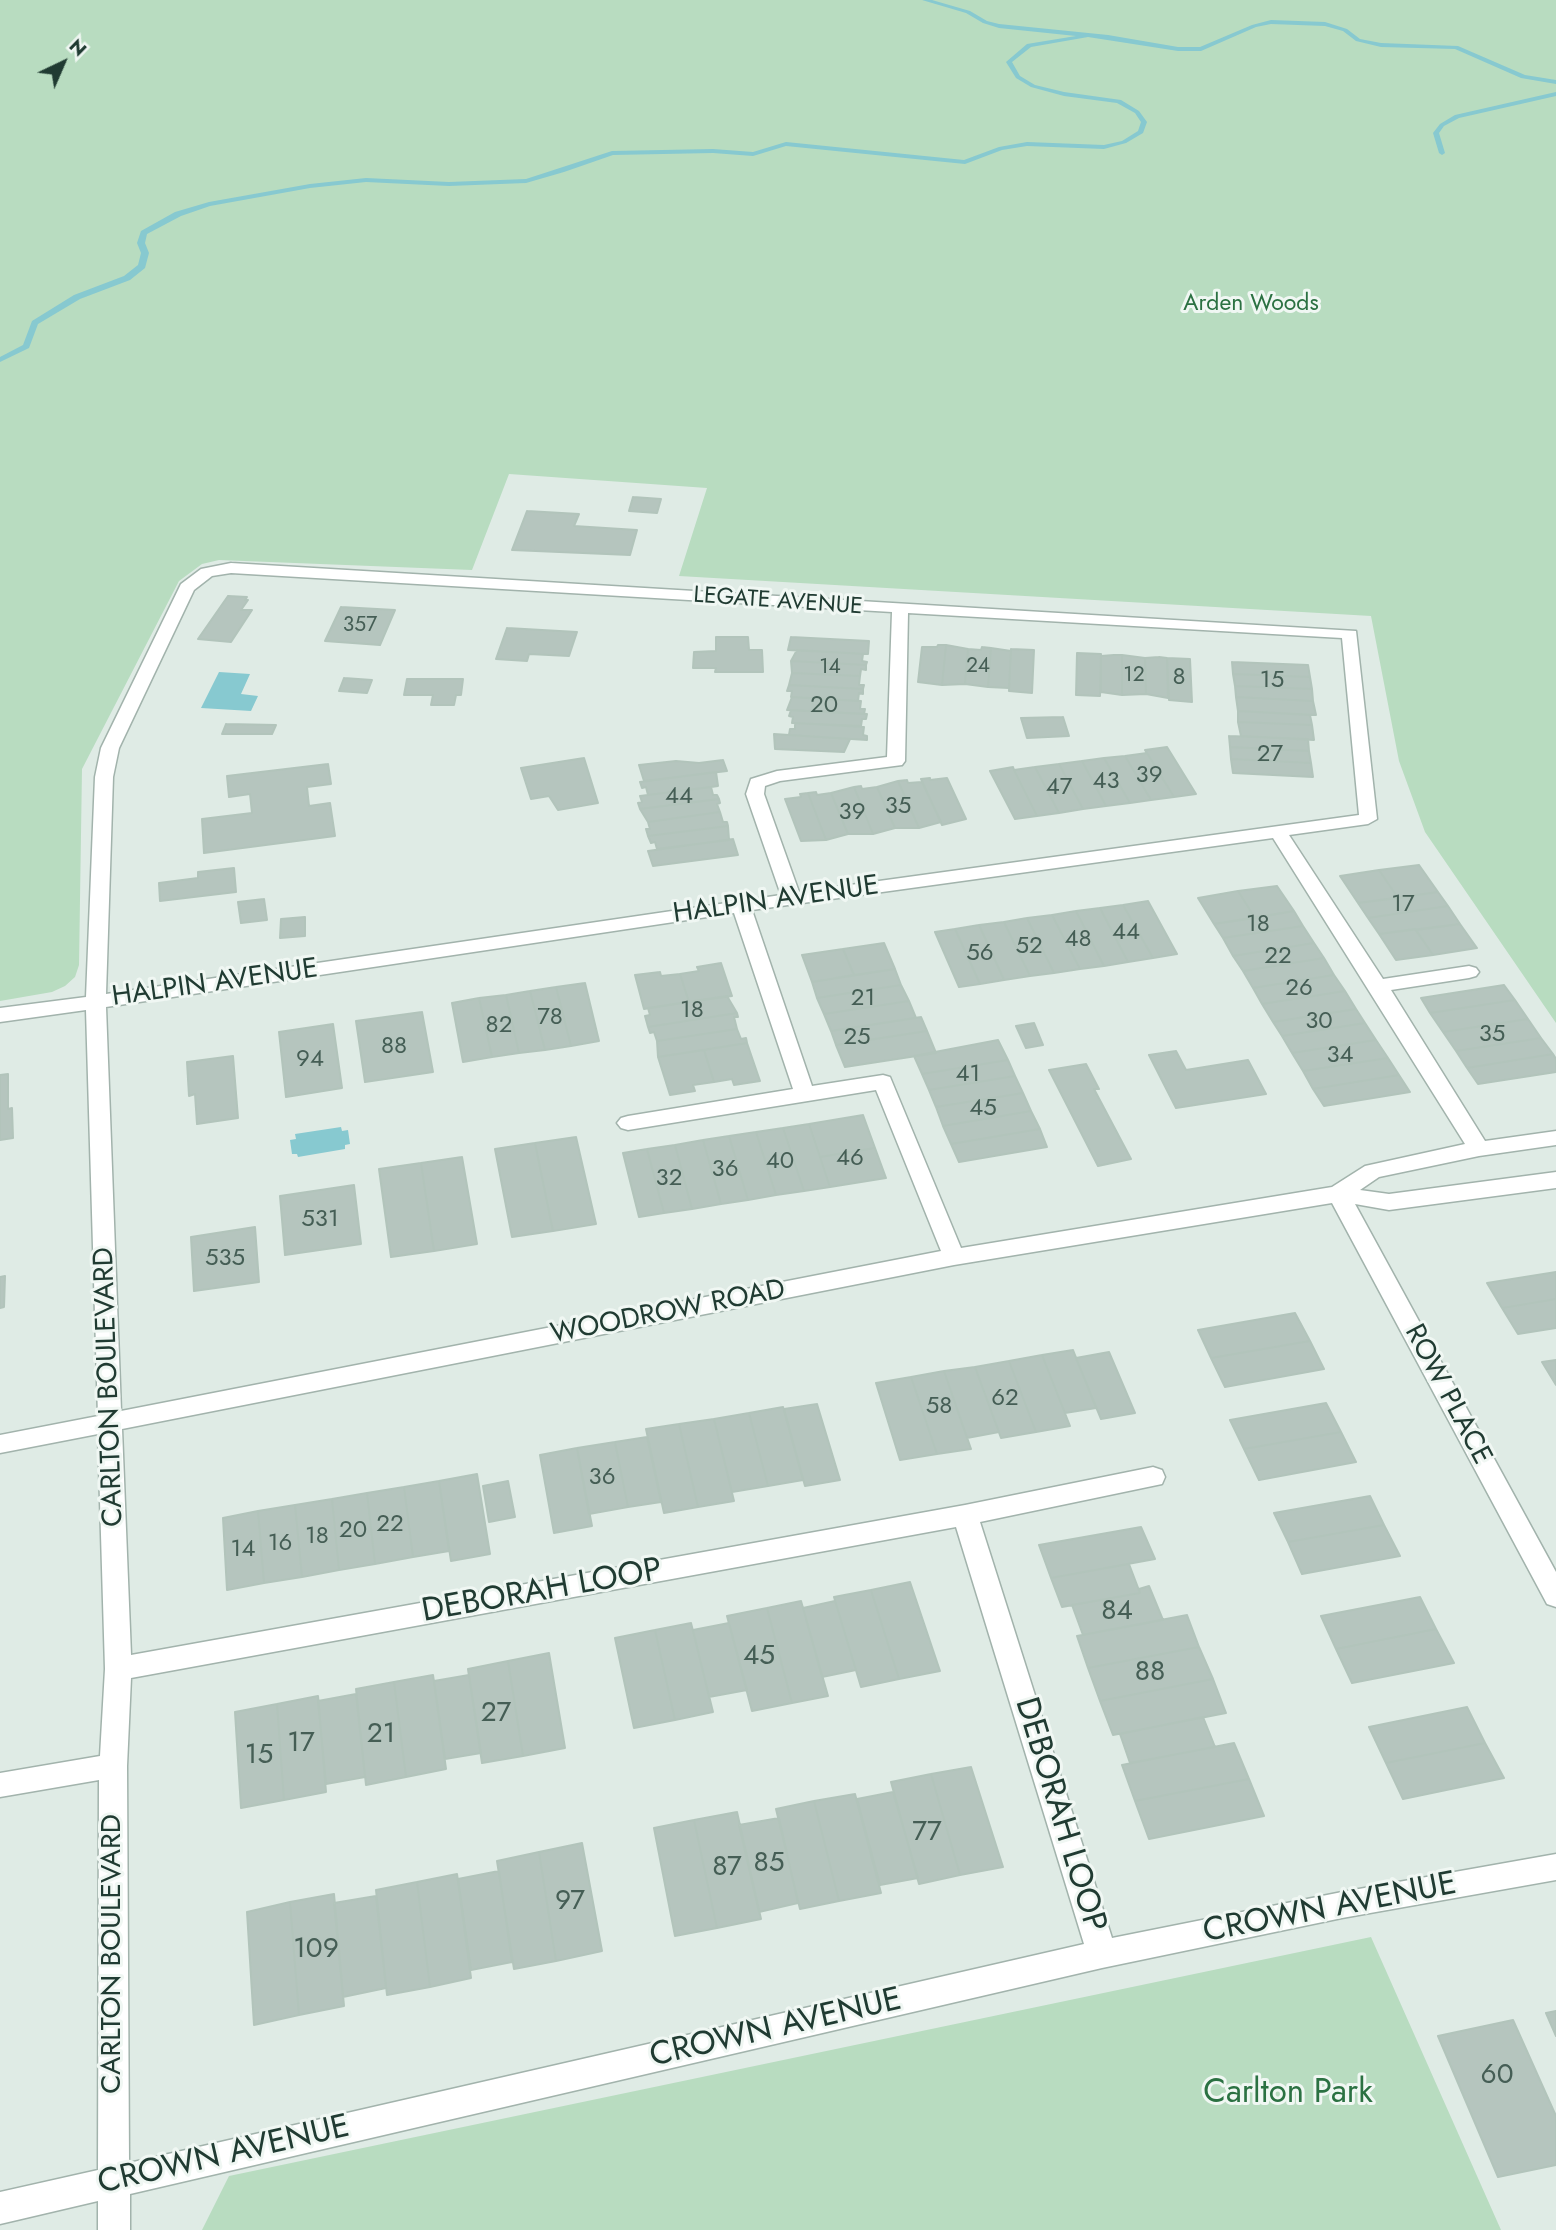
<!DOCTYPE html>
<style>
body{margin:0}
#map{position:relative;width:1556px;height:2230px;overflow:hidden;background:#dfebe5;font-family:Jost,sans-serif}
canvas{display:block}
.north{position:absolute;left:28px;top:28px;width:70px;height:70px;-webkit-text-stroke:5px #f0f7f3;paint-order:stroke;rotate:44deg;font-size:19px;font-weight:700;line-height:28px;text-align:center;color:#203b32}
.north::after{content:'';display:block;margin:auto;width:24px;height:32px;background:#203b32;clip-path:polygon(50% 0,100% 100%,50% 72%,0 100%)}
</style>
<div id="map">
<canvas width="1556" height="2230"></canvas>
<div class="north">N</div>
</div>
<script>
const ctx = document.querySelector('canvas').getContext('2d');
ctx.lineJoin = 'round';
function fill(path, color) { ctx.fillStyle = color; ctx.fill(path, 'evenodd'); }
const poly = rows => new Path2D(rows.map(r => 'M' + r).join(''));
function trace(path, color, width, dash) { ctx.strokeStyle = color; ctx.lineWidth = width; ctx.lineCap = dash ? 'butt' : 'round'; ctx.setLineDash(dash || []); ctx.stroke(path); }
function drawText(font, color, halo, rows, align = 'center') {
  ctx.font = font + ' Jost,sans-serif'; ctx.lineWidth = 6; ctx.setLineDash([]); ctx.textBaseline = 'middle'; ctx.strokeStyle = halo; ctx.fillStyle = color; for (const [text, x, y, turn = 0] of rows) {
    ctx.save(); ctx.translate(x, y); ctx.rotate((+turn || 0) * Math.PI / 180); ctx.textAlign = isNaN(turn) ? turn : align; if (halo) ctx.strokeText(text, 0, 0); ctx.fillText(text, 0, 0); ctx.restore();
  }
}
fill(poly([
 [0,0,1556,0,1556,1023,1425,832,1399,761,1371,616,679,576,707,488,509,474,472,570,219,560,202,564,179,581,82,769,79,965,75,977,65,986,52,992,0,1001],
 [1371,1937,1501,2230,202,2230,229,2176]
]), '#b8dcc0');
fill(poly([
 [219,672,250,674,241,694,258,696,251,711,201,708],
 [341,1127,342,1131,348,1130,350,1144,345,1145,345,1149,298,1157,297,1154,292,1154,290,1140,296,1139,295,1134]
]), '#87c9d0');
fill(poly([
 [922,0,932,0,970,11,987,21,999,24,1108,35,1178,47,1200,47,1252,25,1271,20,1325,22,1347,29,1360,39,1381,43,1458,46,1525,75,1556,80,1556,84,1521,78,1455,49,1381,47,1356,41,1343,31,1325,26,1271,24,1256,27,1201,51,1178,51,1088,37,1031,47,1012,62,1020,76,1035,85,1064,92,1121,100,1139,111,1147,122,1143,133,1126,143,1104,149,1027,146,1002,150,965,164,786,146,753,156,713,153,613,155,564,172,526,183,449,186,366,182,310,188,210,206,181,216,147,234,145,243,149,253,145,268,130,280,80,299,38,324,29,348,0,362,0,357,23,345,32,321,74,295,124,276,138,265,141,253,137,243,141,231,175,212,209,202,310,184,366,178,449,182,526,179,612,151,713,149,753,152,786,142,964,160,999,147,1027,142,1104,145,1122,141,1138,131,1141,122,1135,113,1117,103,1064,96,1031,87,1016,78,1006,62,1027,44,1076,36,999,28,983,23,966,13,922,0],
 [1556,92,1556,96,1459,118,1444,126,1439,133,1445,153,1442,155,1439,153,1433,133,1440,124,1455,115,1556,92]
]), '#87c9d0');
const building = poly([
 [633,497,661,499,657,513,629,511,633,497],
 [527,511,579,514,574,526,637,530,630,555,512,550,527,511],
 [228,596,247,597,245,600,248,600,241,610,252,610,231,642,198,639,228,596],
 [341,607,395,610,380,645,325,641,341,607],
 [507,628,577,632,569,656,529,654,527,661,496,659,507,628],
 [716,637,748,637,749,650,762,650,763,672,715,672,716,668,693,668,694,652,716,651,716,637],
 [791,637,869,641,868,654,788,650,791,637],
 [938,645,946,645,942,685,918,682,922,647,937,647,938,645],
 [946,645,968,649,965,684,942,685,946,645],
 [982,647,991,648,988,687,965,684,968,649,981,650,982,647],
 [991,648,1011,651,1009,688,988,687,991,648],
 [1011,649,1034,650,1032,693,1009,691,1011,649],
 [797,650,863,654,862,661,867,662,866,665,791,661,797,650],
 [1077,653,1101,654,1100,696,1076,695,1077,653],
 [1114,655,1122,655,1122,695,1101,692,1101,656,1114,655],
 [1122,655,1145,658,1146,694,1122,695,1122,655],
 [1159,657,1167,658,1168,698,1146,694,1145,658,1159,657],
 [1167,658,1190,659,1192,702,1169,700,1167,658],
 [791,661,866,665,866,670,861,669,860,676,792,673,791,661],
 [1232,662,1308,665,1310,677,1233,674,1232,662],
 [792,673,860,676,859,685,864,685,863,689,789,685,792,673],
 [1233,674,1310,677,1312,689,1235,686,1233,674],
 [344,678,372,680,367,693,339,691,344,678],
 [407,679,463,679,461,695,456,695,454,705,431,705,433,695,404,695,407,679],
 [789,685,863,689,863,694,859,693,858,701,791,697,792,691,787,691,789,685],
 [1235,686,1312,689,1313,701,1236,697,1235,686],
 [792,697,861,701,860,709,865,709,864,714,787,710,792,697],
 [1236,697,1313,701,1316,715,1238,711,1236,697],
 [791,710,867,714,866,719,862,719,861,726,792,723,793,717,789,716,791,710],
 [1238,711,1310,715,1312,725,1238,722,1238,711],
 [1063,717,1069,736,1027,738,1021,718,1063,717],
 [1238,722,1312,725,1314,740,1241,736,1238,722],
 [795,723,864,727,863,735,867,736,867,740,789,735,790,729,795,729,795,723],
 [226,724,276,725,272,734,222,734,226,724],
 [774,734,789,735,850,739,844,752,775,749,774,734],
 [1229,736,1308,739,1309,751,1230,747,1229,736],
 [1167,747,1196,794,1174,797,1145,750,1167,747],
 [1230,747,1309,751,1311,763,1231,759,1230,747],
 [1147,753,1174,797,1151,800,1125,756,1147,753],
 [1125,756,1151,800,1130,803,1104,758,1125,756],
 [584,758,598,803,558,810,549,796,531,799,521,768,584,758],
 [1104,758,1130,803,1106,806,1082,761,1104,758],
 [1231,759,1311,763,1313,777,1233,773,1231,759],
 [723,760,727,771,644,781,639,765,676,761,699,763,723,760],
 [1082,761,1106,806,1083,809,1059,764,1082,761],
 [328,764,331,784,307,787,309,806,330,803,335,836,204,853,202,819,252,813,250,794,229,797,227,776,328,764],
 [1059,764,1083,809,1059,813,1035,767,1059,764],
 [1013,767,1014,770,1037,816,1015,819,990,771,1013,767],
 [1035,767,1059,813,1037,816,1014,770,1035,767],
 [716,772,718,786,711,787,648,795,646,787,642,788,640,782,716,772],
 [930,778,930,780,947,778,966,819,942,825,921,779,930,778],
 [907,780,908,783,922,782,941,822,919,828,898,781,907,780],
 [898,781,919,828,895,828,877,787,898,781],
 [861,786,862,789,877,787,895,828,873,834,854,787,861,786],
 [711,787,713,795,717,795,719,799,640,809,638,803,642,802,640,796,711,787],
 [854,787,873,834,848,834,831,793,854,787],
 [816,792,817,795,831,793,848,834,826,840,808,793,816,792],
 [808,793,826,840,801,841,785,799,801,797,800,794,808,793],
 [719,799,720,803,717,804,720,812,648,822,640,809,719,799],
 [720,812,723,822,727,822,728,826,648,836,646,829,650,829,648,822,720,812],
 [728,826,729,840,657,849,655,842,651,843,648,836,728,826],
 [733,839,738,855,653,866,648,851,733,839],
 [1419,865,1438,892,1398,898,1379,870,1419,865],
 [234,868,236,892,160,901,159,883,198,878,198,872,234,868],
 [1379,870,1398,898,1358,903,1340,876,1379,870],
 [1277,886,1294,911,1255,918,1238,891,1277,886],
 [1238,891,1255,918,1214,924,1198,898,1238,891],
 [1438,892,1448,906,1368,918,1358,903,1438,892],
 [264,899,267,920,241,923,238,902,264,899],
 [1148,901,1177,954,1153,958,1123,905,1148,901],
 [1123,905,1153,958,1128,962,1100,908,1123,905],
 [1448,906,1460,924,1379,934,1368,918,1448,906],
 [1100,908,1128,962,1104,966,1076,911,1100,908],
 [1076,911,1104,966,1080,969,1052,915,1076,911],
 [1294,911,1303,926,1223,938,1214,924,1294,911],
 [1052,915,1080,969,1054,973,1027,918,1052,915],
 [305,917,305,936,280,938,281,919,305,917],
 [1027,918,1054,973,1030,976,1004,922,1027,918],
 [1004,922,1030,976,1004,980,979,925,1004,922],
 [1460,924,1477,948,1433,955,1416,930,1460,924],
 [979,925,1004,980,980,984,955,929,979,925],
 [1303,926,1314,943,1233,956,1223,938,1303,926],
 [955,929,980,984,959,987,935,932,955,929],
 [1415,929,1433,955,1396,960,1379,934,1415,929],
 [884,943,895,969,854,975,843,949,884,943],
 [1314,943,1324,958,1243,971,1233,956,1314,943],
 [843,949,854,975,812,982,802,955,843,949],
 [1324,958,1334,975,1253,988,1243,971,1324,958],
 [721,963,732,996,689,1002,680,974,699,971,697,967,721,963],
 [895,969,901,985,817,998,812,982,895,969],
 [660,972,661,976,680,974,689,1002,644,1009,635,975,660,972],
 [1334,975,1345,991,1262,1004,1253,988,1334,975],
 [585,983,599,1041,571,1046,556,987,585,983],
 [901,985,909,1001,824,1014,817,998,901,985],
 [1504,985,1515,1000,1430,1013,1421,998,1504,985],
 [556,987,571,1046,545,1050,530,991,556,987],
 [530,991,545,1050,519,1053,506,995,530,991],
 [1345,991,1356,1009,1273,1022,1262,1004,1345,991],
 [506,995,519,1053,492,1057,479,998,506,995],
 [727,996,737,1013,648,1027,645,1016,650,1015,648,1008,727,996],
 [479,998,492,1057,463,1062,452,1003,479,998],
 [1515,1000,1528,1019,1443,1032,1430,1013,1515,1000],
 [909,1001,916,1018,831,1031,824,1014,909,1001],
 [1356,1009,1365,1023,1282,1036,1273,1022,1356,1009],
 [422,1012,433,1072,365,1082,356,1021,422,1012],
 [737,1013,738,1017,734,1017,737,1029,657,1041,654,1032,650,1033,648,1027,737,1013],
 [921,1017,927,1031,836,1045,831,1031,921,1017],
 [1528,1019,1541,1038,1456,1051,1443,1032,1528,1019],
 [1034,1023,1043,1045,1026,1048,1016,1026,1034,1023],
 [1365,1023,1376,1040,1292,1053,1282,1036,1365,1023],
 [333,1024,342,1088,286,1097,279,1032,333,1024],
 [737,1029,741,1039,746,1038,747,1043,658,1057,657,1041,737,1029],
 [927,1031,936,1053,845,1067,836,1045,927,1031],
 [1541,1038,1553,1054,1467,1068,1456,1051,1541,1038],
 [998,1040,1008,1060,922,1074,914,1056,998,1040],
 [1376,1040,1388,1058,1303,1071,1292,1053,1376,1040],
 [747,1043,760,1081,734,1085,732,1079,714,1082,704,1050,747,1043],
 [704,1050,714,1082,693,1085,695,1091,670,1095,658,1057,704,1050],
 [1176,1051,1186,1070,1248,1060,1266,1094,1176,1108,1149,1055,1176,1051],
 [1553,1054,1556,1059,1556,1072,1478,1084,1467,1068,1553,1054],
 [233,1056,238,1118,197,1124,195,1094,189,1096,187,1062,233,1056],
 [1388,1058,1399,1075,1313,1089,1303,1071,1388,1058],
 [1008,1060,1015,1076,929,1090,922,1074,1008,1060],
 [1086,1064,1099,1089,1094,1089,1131,1159,1098,1166,1049,1070,1086,1064],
 [8,1074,8,1109,12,1108,13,1138,0,1140,0,1075,8,1074],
 [1399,1075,1410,1092,1324,1106,1313,1089,1399,1075],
 [1015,1076,1023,1093,936,1107,929,1090,1015,1076],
 [1023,1093,1031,1111,943,1126,936,1107,1023,1093],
 [1031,1111,1040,1129,951,1144,943,1126,1031,1111],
 [863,1115,875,1148,820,1157,809,1124,863,1115],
 [809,1124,830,1187,804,1191,783,1128,809,1124],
 [783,1128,804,1191,776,1195,756,1132,783,1128],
 [1040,1129,1047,1147,959,1162,951,1144,1040,1129],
 [756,1132,776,1195,748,1200,729,1136,756,1132],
 [729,1136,748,1200,721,1204,703,1140,729,1136],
 [576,1137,596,1224,553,1231,535,1143,576,1137],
 [703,1140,721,1204,692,1209,675,1145,703,1140],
 [535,1143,553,1231,512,1237,495,1149,535,1143],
 [675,1145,692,1209,664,1213,647,1149,675,1145],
 [875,1148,886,1178,830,1187,820,1157,875,1148],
 [647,1149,664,1213,639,1217,623,1153,647,1149],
 [462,1157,477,1244,434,1251,421,1163,462,1157],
 [421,1163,434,1251,391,1257,379,1169,421,1163],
 [354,1185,361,1244,285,1255,280,1196,354,1185],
 [255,1227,259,1282,194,1291,191,1237,255,1227],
 [1556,1272,1556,1299,1502,1308,1487,1283,1556,1272],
 [5,1276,4,1307,0,1308,0,1277,5,1276],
 [1556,1299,1556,1328,1518,1334,1502,1308,1556,1299],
 [1295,1313,1310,1341,1211,1358,1198,1330,1295,1313],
 [1310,1341,1324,1369,1225,1387,1211,1358,1310,1341],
 [1073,1350,1096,1408,1065,1413,1042,1355,1073,1350],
 [1109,1352,1135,1413,1101,1419,1076,1358,1109,1352],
 [1042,1355,1070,1426,1036,1432,1009,1361,1042,1355],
 [1556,1360,1556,1385,1542,1362,1556,1360],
 [1009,1361,1036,1432,1001,1438,975,1367,1009,1361],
 [975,1367,999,1432,967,1438,944,1371,975,1367],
 [944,1371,971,1449,937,1454,911,1377,944,1371],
 [911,1377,937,1454,900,1460,876,1383,911,1377],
 [1326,1403,1341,1432,1244,1449,1230,1420,1326,1403],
 [817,1404,840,1480,805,1486,784,1409,817,1404],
 [783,1407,803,1480,768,1486,749,1413,783,1407],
 [749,1413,768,1486,732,1492,714,1419,749,1413],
 [714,1419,734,1501,698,1507,679,1424,714,1419],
 [679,1424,698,1507,664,1513,646,1429,679,1424],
 [1341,1432,1356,1462,1259,1480,1244,1449,1341,1432],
 [647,1437,661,1502,628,1507,615,1442,647,1437],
 [615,1442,628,1507,589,1514,577,1448,615,1442],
 [577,1448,592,1526,554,1533,540,1455,577,1448],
 [477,1474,490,1554,451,1561,439,1481,477,1474],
 [439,1481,449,1551,413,1557,404,1487,439,1481],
 [508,1481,515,1517,489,1522,483,1486,508,1481],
 [404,1487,413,1557,375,1564,367,1493,404,1487],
 [367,1493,375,1564,339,1570,332,1499,367,1493],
 [1370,1496,1384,1525,1288,1542,1274,1513,1370,1496],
 [332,1499,339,1570,302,1577,295,1505,332,1499],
 [295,1505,302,1577,264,1583,258,1511,295,1505],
 [258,1511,264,1583,227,1590,223,1518,258,1511],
 [1384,1525,1400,1556,1302,1574,1288,1542,1384,1525],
 [1141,1527,1155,1559,1051,1578,1039,1545,1141,1527],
 [1129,1564,1140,1593,1062,1607,1051,1578,1129,1564],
 [910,1582,940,1671,899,1679,871,1590,910,1582],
 [1149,1586,1163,1620,1083,1635,1072,1605,1140,1593,1139,1589,1149,1586],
 [871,1590,899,1679,861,1687,834,1597,871,1590],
 [1420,1597,1436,1629,1336,1649,1321,1616,1420,1597],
 [801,1601,828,1696,792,1703,767,1608,801,1601],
 [835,1601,856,1670,822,1677,803,1608,835,1601],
 [767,1608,792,1703,752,1711,727,1616,767,1608],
 [1187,1615,1199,1647,1088,1668,1077,1636,1187,1615],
 [691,1623,713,1712,675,1720,655,1630,691,1623],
 [729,1623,747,1690,709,1697,693,1630,729,1623],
 [1436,1629,1454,1663,1352,1683,1336,1649,1436,1629],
 [655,1630,675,1720,634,1728,615,1638,655,1630],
 [1199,1647,1213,1679,1100,1701,1088,1668,1199,1647],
 [549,1653,565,1748,523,1756,508,1661,549,1653],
 [508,1661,523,1756,482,1763,468,1669,508,1661],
 [433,1675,446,1769,406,1777,394,1682,433,1675],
 [469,1675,481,1753,445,1759,434,1681,469,1675],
 [1213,1679,1226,1713,1113,1735,1100,1701,1213,1679],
 [394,1682,406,1777,366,1785,356,1689,394,1682],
 [356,1694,365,1777,326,1784,318,1701,356,1694],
 [318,1696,326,1792,284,1800,277,1704,318,1696],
 [277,1704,284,1800,241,1808,235,1712,277,1704],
 [1467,1707,1485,1743,1386,1763,1369,1727,1467,1707],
 [1203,1717,1215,1747,1130,1763,1120,1734,1203,1717],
 [1234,1743,1249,1779,1135,1801,1122,1765,1234,1743],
 [1485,1743,1504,1778,1403,1799,1386,1763,1485,1743],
 [971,1767,1003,1867,960,1875,931,1774,971,1767],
 [931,1774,960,1875,919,1884,891,1782,931,1774],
 [1249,1779,1264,1816,1149,1839,1135,1801,1249,1779],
 [893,1792,918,1878,880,1885,857,1799,893,1792],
 [855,1794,881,1893,839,1901,814,1801,855,1794],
 [814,1801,839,1901,800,1909,776,1809,814,1801],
 [737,1812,761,1919,717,1928,694,1820,737,1812],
 [779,1818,798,1903,759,1912,739,1825,779,1818],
 [694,1820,717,1928,675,1936,654,1828,694,1820],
 [582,1843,602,1951,556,1961,539,1852,582,1843],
 [539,1852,556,1961,514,1969,497,1861,539,1852],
 [499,1871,512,1962,471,1970,458,1879,499,1871],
 [457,1874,471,1978,430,1987,417,1882,457,1874],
 [417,1882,430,1987,387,1995,376,1890,417,1882],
 [334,1894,344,2006,299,2015,290,1902,334,1894],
 [376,1896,386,1988,343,1997,334,1903,376,1896],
 [290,1902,299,2015,254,2025,247,1912,290,1902],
 [1556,2011,1556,2036,1546,2013,1556,2011],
 [1513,2020,1556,2116,1556,2165,1498,2177,1438,2036,1513,2020]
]);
fill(building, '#b5c5be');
trace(building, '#b2c4bb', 2);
const minor = poly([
 [231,563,1356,631,1377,819,1368,824,1289,835,1383,979,1469,966,1476,968,1479,972,1476,976,1469,978,1391,990,1485,1141,1556,1131,1556,1145,1479,1156,1379,1177,1360,1190,1389,1194,1556,1172,1556,1188,1389,1210,1355,1204,1556,1572,1556,1607,1547,1604,1332,1203,954,1265,122,1429,131,1655,965,1505,1153,1467,1162,1470,1165,1477,1162,1484,980,1522,1112,1938,1342,1892,1556,1854,1556,1880,1342,1918,1102,1968,130,2194,130,2230,98,2230,98,2201,0,2224,0,2192,98,2170,99,1780,0,1797,0,1773,100,1756,105,1669,98,1434,0,1453,0,1435,98,1416,86,1010,0,1022,0,1008,86,997,95,777,101,748,181,584,201,569,231,563],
 [231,573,892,612,887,757,777,771,751,779,746,794,781,895,106,994,113,777,119,748,194,590,212,576,231,573],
 [908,613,1342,638,1359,815,799,892,764,794,765,786,780,781,902,765,905,761,908,613],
 [1273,838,1465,1144,1365,1166,1332,1187,961,1248,890,1077,883,1075,812,1086,752,910,1273,838],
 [734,913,793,1089,628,1116,621,1118,617,1123,621,1128,628,1130,876,1090,941,1251,121,1411,106,1007,734,913],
 [956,1527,1084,1944,129,2163,127,1766,131,1678,956,1527]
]);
trace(minor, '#a2b3ac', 3);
fill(minor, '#fff');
drawText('21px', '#455e55', null, [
 ["357",360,626],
 ["24",978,667],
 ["14",830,668],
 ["12",1134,676]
]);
drawText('23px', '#2b7142', '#f0f7f3', [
 ["Arden Woods",1251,304]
]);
drawText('23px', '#203b32', '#f0f7f3', [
 ["LEGATE AVENUE",778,602,4]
]);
drawText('24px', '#455e55', null, [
 ["8",1179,678],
 ["15",1272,681],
 ["20",824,706],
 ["27",1270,755],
 ["39",1149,776],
 ["43",1106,782],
 ["47",1059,788],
 ["44",679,797],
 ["35",898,807],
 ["39",852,813],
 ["17",1403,905],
 ["18",1258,925],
 ["44",1126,933],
 ["48",1078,940],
 ["52",1029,947],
 ["56",980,954],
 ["22",1278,957],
 ["26",1299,989],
 ["21",863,999],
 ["18",692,1011],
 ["78",550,1018],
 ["30",1319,1022],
 ["82",499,1026],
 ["35",1492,1035],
 ["25",857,1038],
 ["88",394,1047],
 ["34",1340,1056],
 ["94",310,1060],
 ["41",968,1075],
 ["45",983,1109],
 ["46",850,1159],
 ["40",780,1162],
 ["36",725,1170],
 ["32",669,1179],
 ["531",320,1220],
 ["535",225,1259],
 ["62",1005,1399],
 ["58",939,1407],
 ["36",602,1478],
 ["22",390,1525],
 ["20",353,1531],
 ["18",317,1537],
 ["16",280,1544],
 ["14",243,1550]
]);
drawText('28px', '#203b32', '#f0f7f3', [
 ["HALPIN AVENUE",776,901,-8],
 ["HALPIN AVENUE",215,984,-8],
 ["WOODROW ROAD",668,1313,-11],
 ["CARLTON BOULEVARD",110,1387,-92],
 ["ROW PLACE",1447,1395,62],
 ["CARLTON BOULEVARD",113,1954,-90]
]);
drawText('28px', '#455e55', null, [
 ["84",1117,1612],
 ["45",759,1657],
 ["88",1150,1673],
 ["27",496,1714],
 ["21",381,1735],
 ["17",301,1744],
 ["15",259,1756],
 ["77",927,1833],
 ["85",769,1864],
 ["87",727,1868],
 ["97",570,1902],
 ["109",316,1950],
 ["60",1497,2076]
]);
drawText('33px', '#203b32', '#f0f7f3', [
 ["DEBORAH LOOP",542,1592,-10],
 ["DEBORAH LOOP",1059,1815,73],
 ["CROWN AVENUE",1330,1909,-11],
 ["CROWN AVENUE",776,2029,-13],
 ["CROWN AVENUE",224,2156,-13]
]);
drawText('33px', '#2b7142', '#f0f7f3', [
 ["Carlton Park",1288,2094]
]);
</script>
